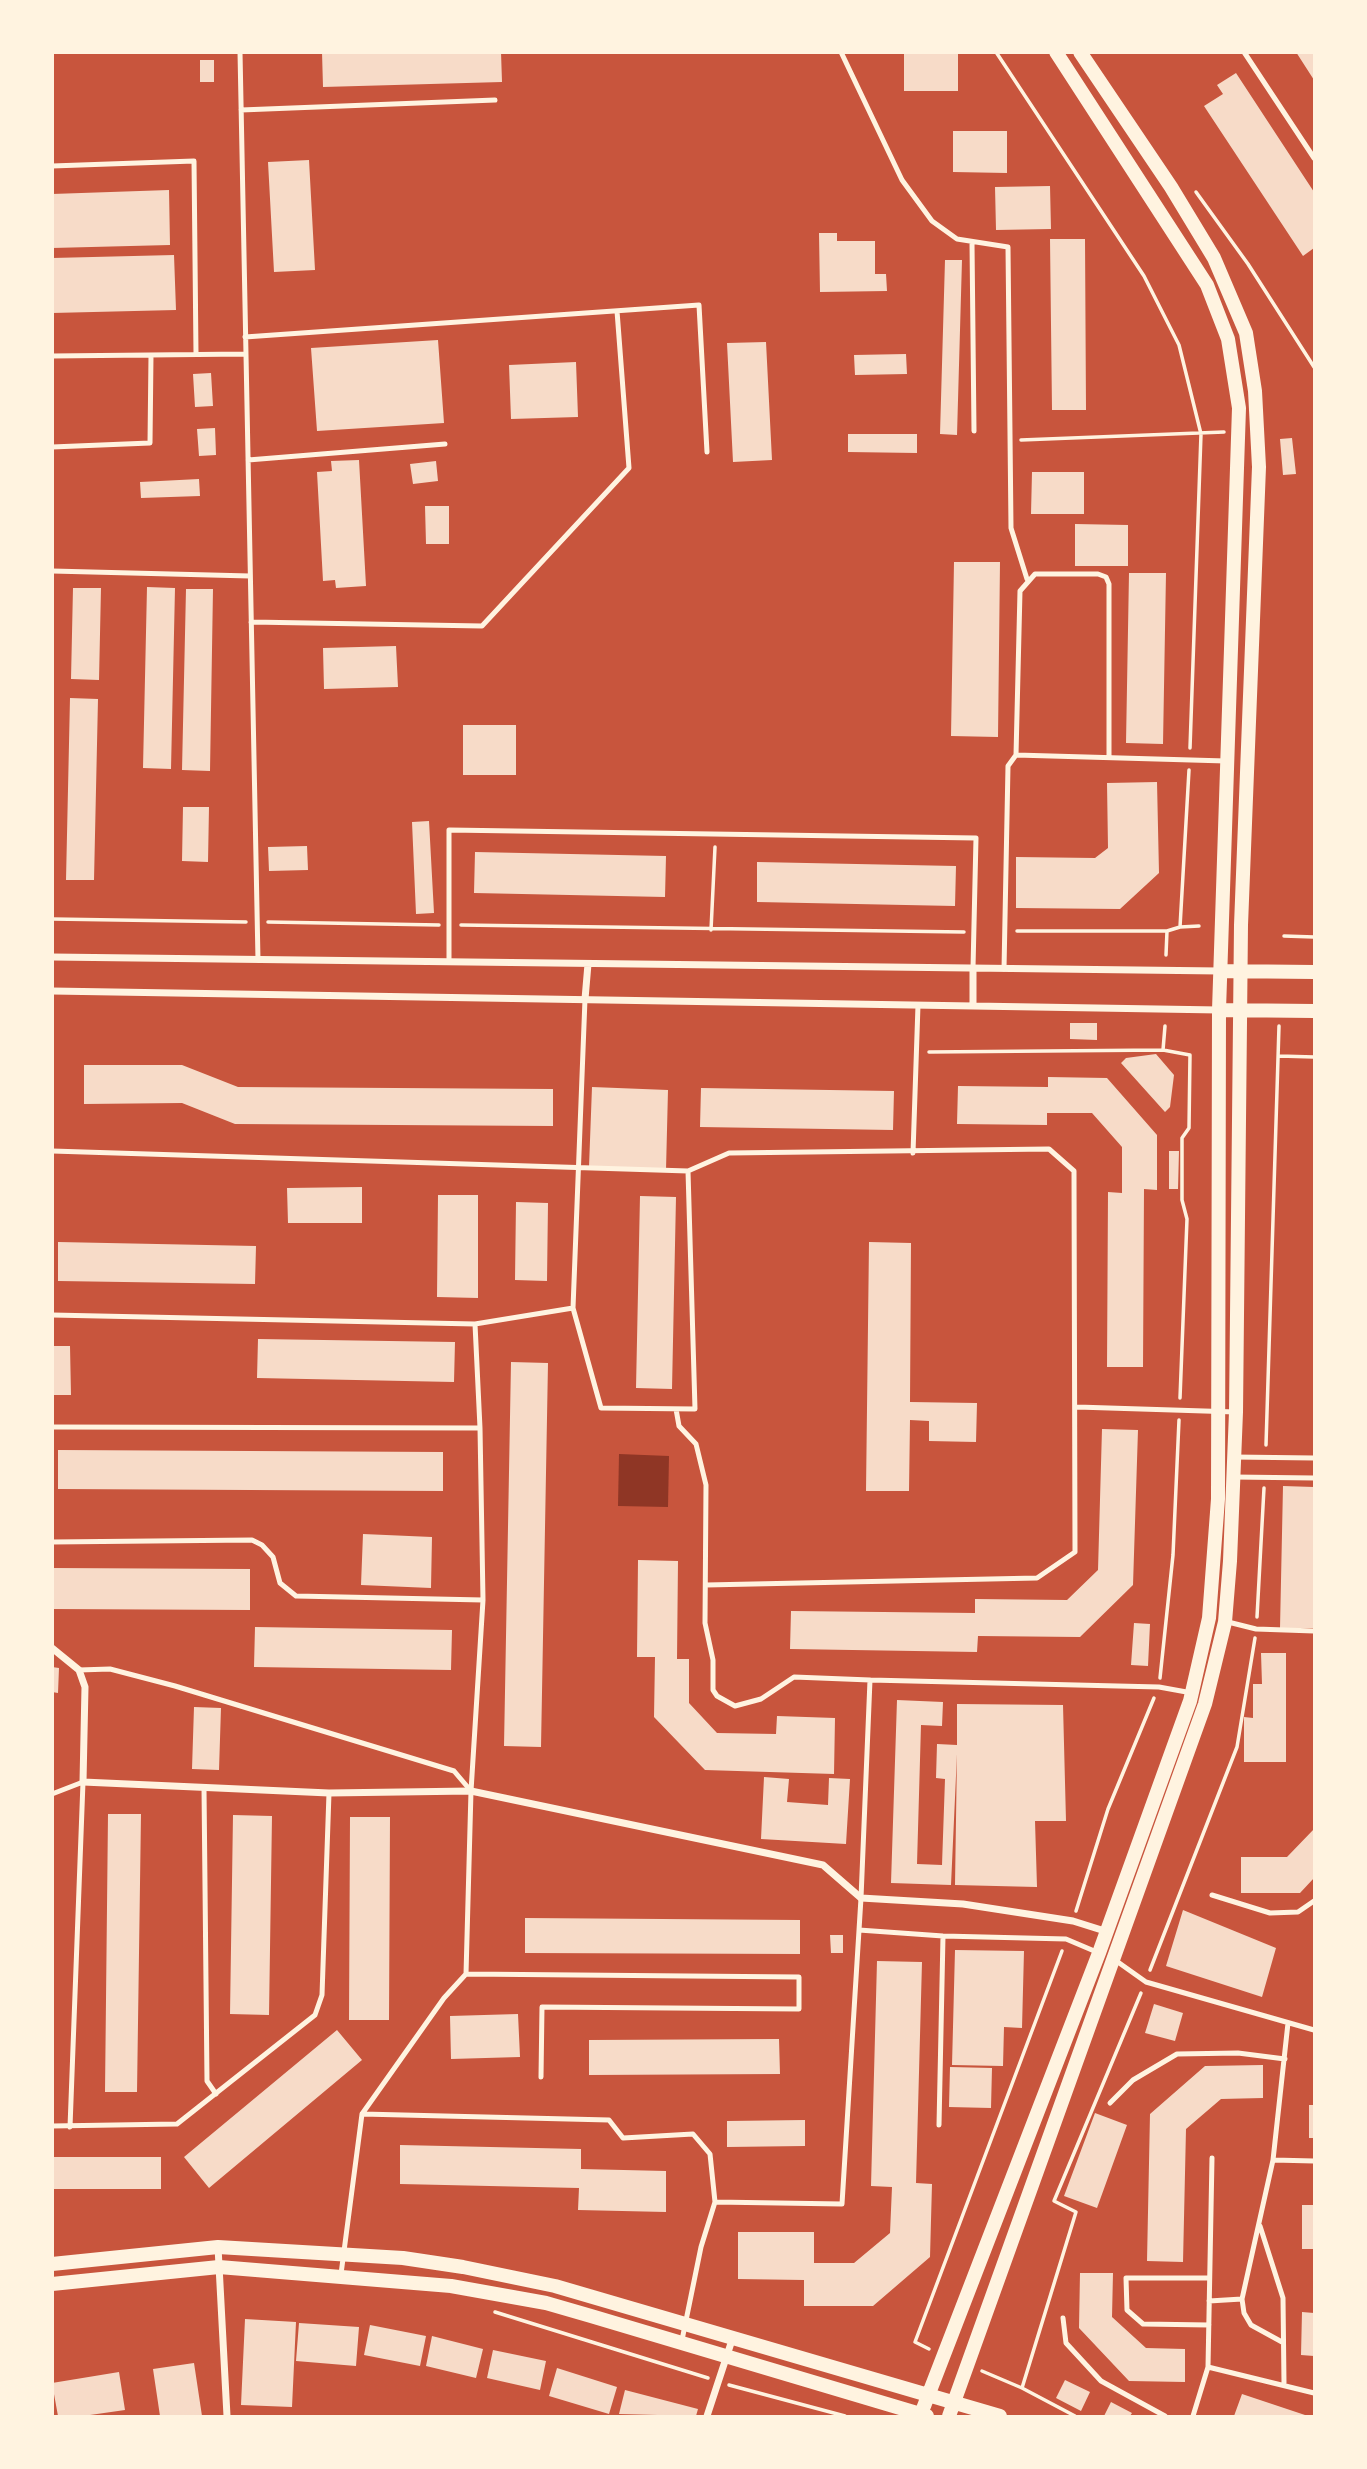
<!DOCTYPE html>
<style>
body{margin:0}
#map{position:relative;width:1367px;height:2469px;overflow:hidden;background:#c8553d;font-family:"Roboto Condensed",sans-serif}
canvas{display:block}
.frame{position:absolute;inset:0;border:54px solid #fff3e0;pointer-events:none}
</style>
<div id="map">
<canvas width="1367" height="2469"></canvas>
<div class="frame"></div>
</div>
<script>
const ctx = document.querySelector('canvas').getContext('2d');
ctx.lineJoin = 'round';
function fill(path, color) { ctx.fillStyle = color; ctx.fill(path, 'evenodd'); }
const poly = rows => new Path2D(rows.map(r => 'M' + r).join(''));
function trace(path, color, width, dash) { ctx.strokeStyle = color; ctx.lineWidth = width; ctx.lineCap = dash ? 'butt' : 'round'; ctx.setLineDash(dash || []); ctx.stroke(path); }
fill(poly([
 [619,1454,669,1456,668,1507,618,1506]
]), '#8f3625');
fill(poly([
 [322,52,501,52,502,82,323,87],
 [904,52,958,52,958,91,904,91],
 [1296,52,1314,52,1314,80],
 [200,60,214,60,214,82,200,82],
 [1236,73,1314,192,1314,248,1303,256,1204,106,1223,94,1217,85],
 [953,131,1007,131,1007,173,953,172],
 [309,160,315,270,274,272,268,162],
 [1050,186,1051,229,996,230,995,187],
 [169,190,170,245,52,248,52,194],
 [819,233,837,233,837,241,875,241,875,274,886,274,887,291,820,292],
 [1050,239,1085,239,1086,410,1052,410],
 [174,255,176,310,52,313,52,258],
 [945,260,962,260,957,435,940,434],
 [438,340,444,423,317,431,311,348],
 [766,342,772,460,733,462,727,343],
 [906,354,907,374,855,375,854,355],
 [576,362,578,417,511,419,509,365],
 [211,373,213,406,195,407,193,374],
 [215,428,216,455,199,456,197,429],
 [848,434,917,434,917,453,848,452],
 [1292,438,1296,474,1283,475,1280,439],
 [359,460,366,586,336,588,335,580,323,581,317,472,332,471,331,461],
 [436,461,438,481,413,484,410,464],
 [1032,472,1084,472,1084,514,1031,514],
 [199,479,200,496,141,498,140,482],
 [425,506,449,506,449,544,426,544],
 [1075,524,1128,525,1128,566,1075,566],
 [954,562,1000,562,998,737,951,736],
 [1129,573,1166,573,1163,744,1126,743],
 [147,587,175,588,171,769,143,768],
 [73,588,101,588,99,680,71,679],
 [186,589,213,589,210,771,182,770],
 [396,646,398,687,324,689,323,648],
 [70,698,98,699,94,880,66,880],
 [463,725,516,725,516,775,463,775],
 [1157,782,1159,873,1120,909,1016,908,1016,857,1095,858,1108,848,1107,783],
 [183,807,209,807,208,862,182,861],
 [429,821,434,913,416,914,412,822],
 [307,846,308,870,269,871,268,847],
 [475,852,666,856,665,897,474,893],
 [757,862,956,866,955,906,757,902],
 [1070,1023,1097,1023,1097,1040,1070,1039],
 [1156,1054,1174,1075,1170,1107,1165,1112,1121,1063,1126,1058],
 [84,1065,182,1065,238,1087,553,1089,553,1126,235,1124,182,1103,84,1104],
 [1048,1077,1107,1078,1157,1135,1157,1190,1144,1189,1143,1367,1107,1367,1108,1192,1122,1193,1122,1147,1092,1113,1047,1113,1047,1125,957,1124,958,1086,1048,1087],
 [592,1087,668,1090,666,1170,589,1167],
 [701,1088,894,1091,893,1130,700,1127],
 [1169,1151,1179,1151,1178,1189,1169,1189],
 [362,1187,362,1223,288,1223,287,1188],
 [438,1195,478,1195,478,1298,437,1297],
 [640,1196,676,1197,672,1389,636,1388],
 [516,1202,548,1203,547,1281,515,1280],
 [58,1242,256,1246,255,1284,58,1281],
 [869,1242,911,1243,910,1402,977,1403,976,1442,929,1441,929,1421,910,1420,909,1491,866,1491],
 [258,1339,455,1342,454,1382,257,1378],
 [52,1346,70,1346,71,1395,53,1395],
 [511,1362,548,1363,541,1747,504,1746],
 [1102,1429,1138,1430,1133,1585,1080,1637,978,1636,977,1652,790,1649,791,1611,975,1613,975,1599,1067,1600,1098,1570],
 [58,1450,443,1452,443,1491,58,1489],
 [1283,1486,1314,1487,1314,1628,1280,1628],
 [363,1534,432,1537,431,1588,361,1585],
 [638,1560,678,1561,677,1659,689,1659,689,1703,717,1733,776,1734,777,1716,835,1718,834,1774,705,1770,654,1717,655,1657,637,1657],
 [52,1568,250,1569,250,1610,52,1609],
 [1134,1623,1150,1624,1148,1666,1131,1665],
 [255,1627,452,1630,451,1670,254,1667],
 [1261,1653,1286,1653,1286,1762,1244,1762,1244,1717,1253,1718,1253,1684,1262,1684],
 [52,1667,59,1668,58,1693,52,1692],
 [897,1700,943,1702,942,1726,921,1725,917,1864,942,1865,945,1779,936,1778,937,1744,957,1745,957,1704,1063,1705,1066,1821,1035,1821,1037,1887,955,1885,957,1754,951,1885,891,1883],
 [194,1707,221,1708,219,1770,192,1769],
 [764,1777,789,1779,787,1802,828,1805,829,1778,850,1779,846,1844,761,1839],
 [108,1814,141,1814,137,2092,105,2092],
 [233,1815,272,1816,269,2015,230,2014],
 [350,1817,390,1817,389,2020,349,2020],
 [1314,1829,1314,1878,1300,1893,1241,1893,1241,1857,1287,1857],
 [1183,1910,1276,1948,1262,1997,1166,1966],
 [525,1918,800,1920,800,1954,525,1953],
 [830,1935,843,1935,843,1953,831,1953],
 [955,1950,1024,1951,1022,2028,1004,2027,1003,2066,952,2065],
 [877,1961,922,1962,916,2183,932,2184,930,2257,873,2306,804,2306,804,2280,738,2279,738,2232,814,2232,814,2263,854,2263,890,2233,892,2187,871,2186],
 [1154,2004,1183,2013,1175,2041,1145,2033],
 [518,2014,520,2057,451,2059,450,2016],
 [337,2030,362,2060,209,2188,184,2157],
 [779,2039,780,2074,589,2075,589,2040],
 [1263,2065,1263,2098,1221,2099,1186,2129,1183,2262,1147,2261,1150,2114,1205,2066],
 [950,2067,992,2068,991,2108,949,2107],
 [1309,2105,1314,2105,1314,2138,1309,2138],
 [1095,2113,1127,2125,1097,2208,1064,2196],
 [805,2120,805,2146,727,2147,727,2121],
 [400,2145,581,2149,581,2169,666,2171,666,2212,578,2210,579,2188,400,2184],
 [52,2157,161,2157,161,2189,52,2189],
 [1302,2205,1314,2205,1314,2249,1302,2249],
 [1080,2273,1113,2273,1112,2317,1146,2348,1185,2349,1185,2382,1129,2381,1079,2328],
 [1302,2312,1314,2313,1314,2356,1301,2355],
 [245,2319,296,2322,292,2407,241,2405],
 [299,2323,359,2327,356,2366,296,2361],
 [370,2325,426,2336,420,2366,364,2355],
 [432,2336,483,2349,476,2378,426,2366],
 [493,2350,546,2361,540,2390,487,2378],
 [194,2363,202,2416,160,2416,153,2369],
 [557,2368,617,2387,609,2414,549,2396],
 [119,2372,125,2410,83,2416,58,2416,52,2383],
 [1065,2380,1090,2392,1081,2411,1056,2398],
 [625,2390,698,2409,696,2416,619,2414],
 [1242,2394,1308,2416,1234,2416],
 [1111,2402,1132,2413,1130,2416,1104,2416]
]), '#f7dbc8');
trace(poly([
 [996,52,1144,276,1179,345,1201,434,1190,748],
 [1196,192,1248,264,1314,367],
 [1021,440,1224,432],
 [52,919,246,922],
 [268,922,439,925],
 [461,925,964,932],
 [1180,927,1199,926],
 [711,930,715,847],
 [1017,931,1167,931,1180,927,1189,770],
 [1284,936,1314,937],
 [1166,955,1167,931],
 [1163,1050,1165,1026],
 [929,1052,1163,1050,1190,1055,1189,1128,1182,1138,1182,1200,1187,1219,1180,1398],
 [1279,1056,1314,1057],
 [1266,1445,1279,1026],
 [1257,1617,1264,1488],
 [1160,1678,1173,1555,1179,1420],
 [1076,1911,1108,1809,1154,1698],
 [1150,1970,1237,1747,1255,1638],
 [495,2312,708,2378],
 [929,2349,915,2342,1062,1951],
 [982,2371,1022,2388],
 [729,2385,845,2416],
 [1075,2416,1022,2388,1076,2212,1054,2201,1141,1993]
]), '#fff3e0', 3.5);
trace(poly([
 [240,52,258,960],
 [841,52,902,180,932,221,957,239,1008,247,1011,528,1027,579],
 [1244,52,1314,158],
 [241,110,495,100],
 [52,166,194,161,196,354],
 [972,243,974,431],
 [245,337,699,305,707,452],
 [52,356,246,354],
 [52,447,150,443,151,355],
 [248,460,445,444],
 [52,571,250,576],
 [251,622,482,626,629,468,617,311],
 [1016,755,1226,761],
 [449,962,449,830,976,838,973,968],
 [1004,969,1008,766,1016,755,1020,591,1035,574,1098,574,1106,577,1109,584,1109,756],
 [52,1151,688,1171],
 [913,1153,918,1005],
 [573,1308,601,1408,695,1409,688,1171,729,1153,1049,1149,1074,1171,1075,1552,1037,1578,706,1585],
 [52,1315,475,1324],
 [1077,1407,1236,1412],
 [676,1409,679,1426,696,1444,706,1485,705,1623,713,1660,713,1690,717,1696,735,1706,761,1699,794,1677,870,1680,861,1898,842,2204,715,2202],
 [52,1427,480,1428],
 [1234,1457,1314,1458],
 [1234,1477,1314,1478],
 [52,1542,252,1540,262,1545,273,1557,280,1583,296,1596,483,1600],
 [1228,1622,1256,1629,1314,1631],
 [79,1670,110,1669,175,1686,454,1771,471,1791],
 [870,1680,1159,1687,1192,1693],
 [204,1788,207,2081,216,2094],
 [52,1794,83,1782,70,2127],
 [1212,1895,1270,1913,1298,1912,1314,1901],
 [859,1930,943,1936,1066,1939,1099,1953],
 [1115,1960,1146,1982,1314,2030],
 [541,2077,542,2007,799,2009,799,1977,466,1974,471,1791,483,1600,480,1428,475,1324,573,1308,585,999],
 [1110,2103,1133,2080,1177,2054,1238,2053,1285,2059],
 [362,2114,609,2120,623,2138,693,2134,710,2154,715,2202,701,2247,682,2340],
 [939,2125,943,1936],
 [52,2126,177,2124,315,2015,322,1995,329,1793],
 [1273,2160,1314,2161],
 [1260,2226,1283,2298,1284,2383],
 [341,2274,362,2114,444,1998,466,1974],
 [1209,2278,1126,2278,1127,2310,1143,2324,1209,2325],
 [1242,2299,1244,2313,1251,2325,1282,2342],
 [1209,2301,1242,2299,1273,2160,1288,2023],
 [1063,2318,1066,2343,1101,2381,1165,2416],
 [1208,2367,1314,2393],
 [1193,2416,1208,2367,1212,2158]
]), '#fff3e0', 5);
trace(poly([
 [52,957,1220,971],
 [52,991,1219,1010],
 [585,999,588,964],
 [973,1006,973,968],
 [52,1648,79,1670,85,1687,83,1782,329,1793,471,1791,823,1865,861,1898,963,1904,1073,1921,1108,1932],
 [218,2247,227,2416],
 [707,2416,733,2337]
]), '#fff3e0', 7);
trace(poly([
 [1220,971,1314,972],
 [1219,1010,1314,1011],
 [52,2264,218,2247,403,2258,463,2267,555,2286,1000,2416],
 [52,2284,219,2267,451,2286,546,2303,591,2316,927,2416],
 [921,2414,1099,1953,1190,1701,1209,1618,1218,1499,1219,1010,1239,408,1228,339,1207,285,1056,52],
 [949,2416,1205,1704,1225,1622,1230,1561,1236,1412,1241,925,1259,467,1255,391,1246,333,1214,258,1171,187,1080,52]
]), '#fff3e0', 14);
</script>
